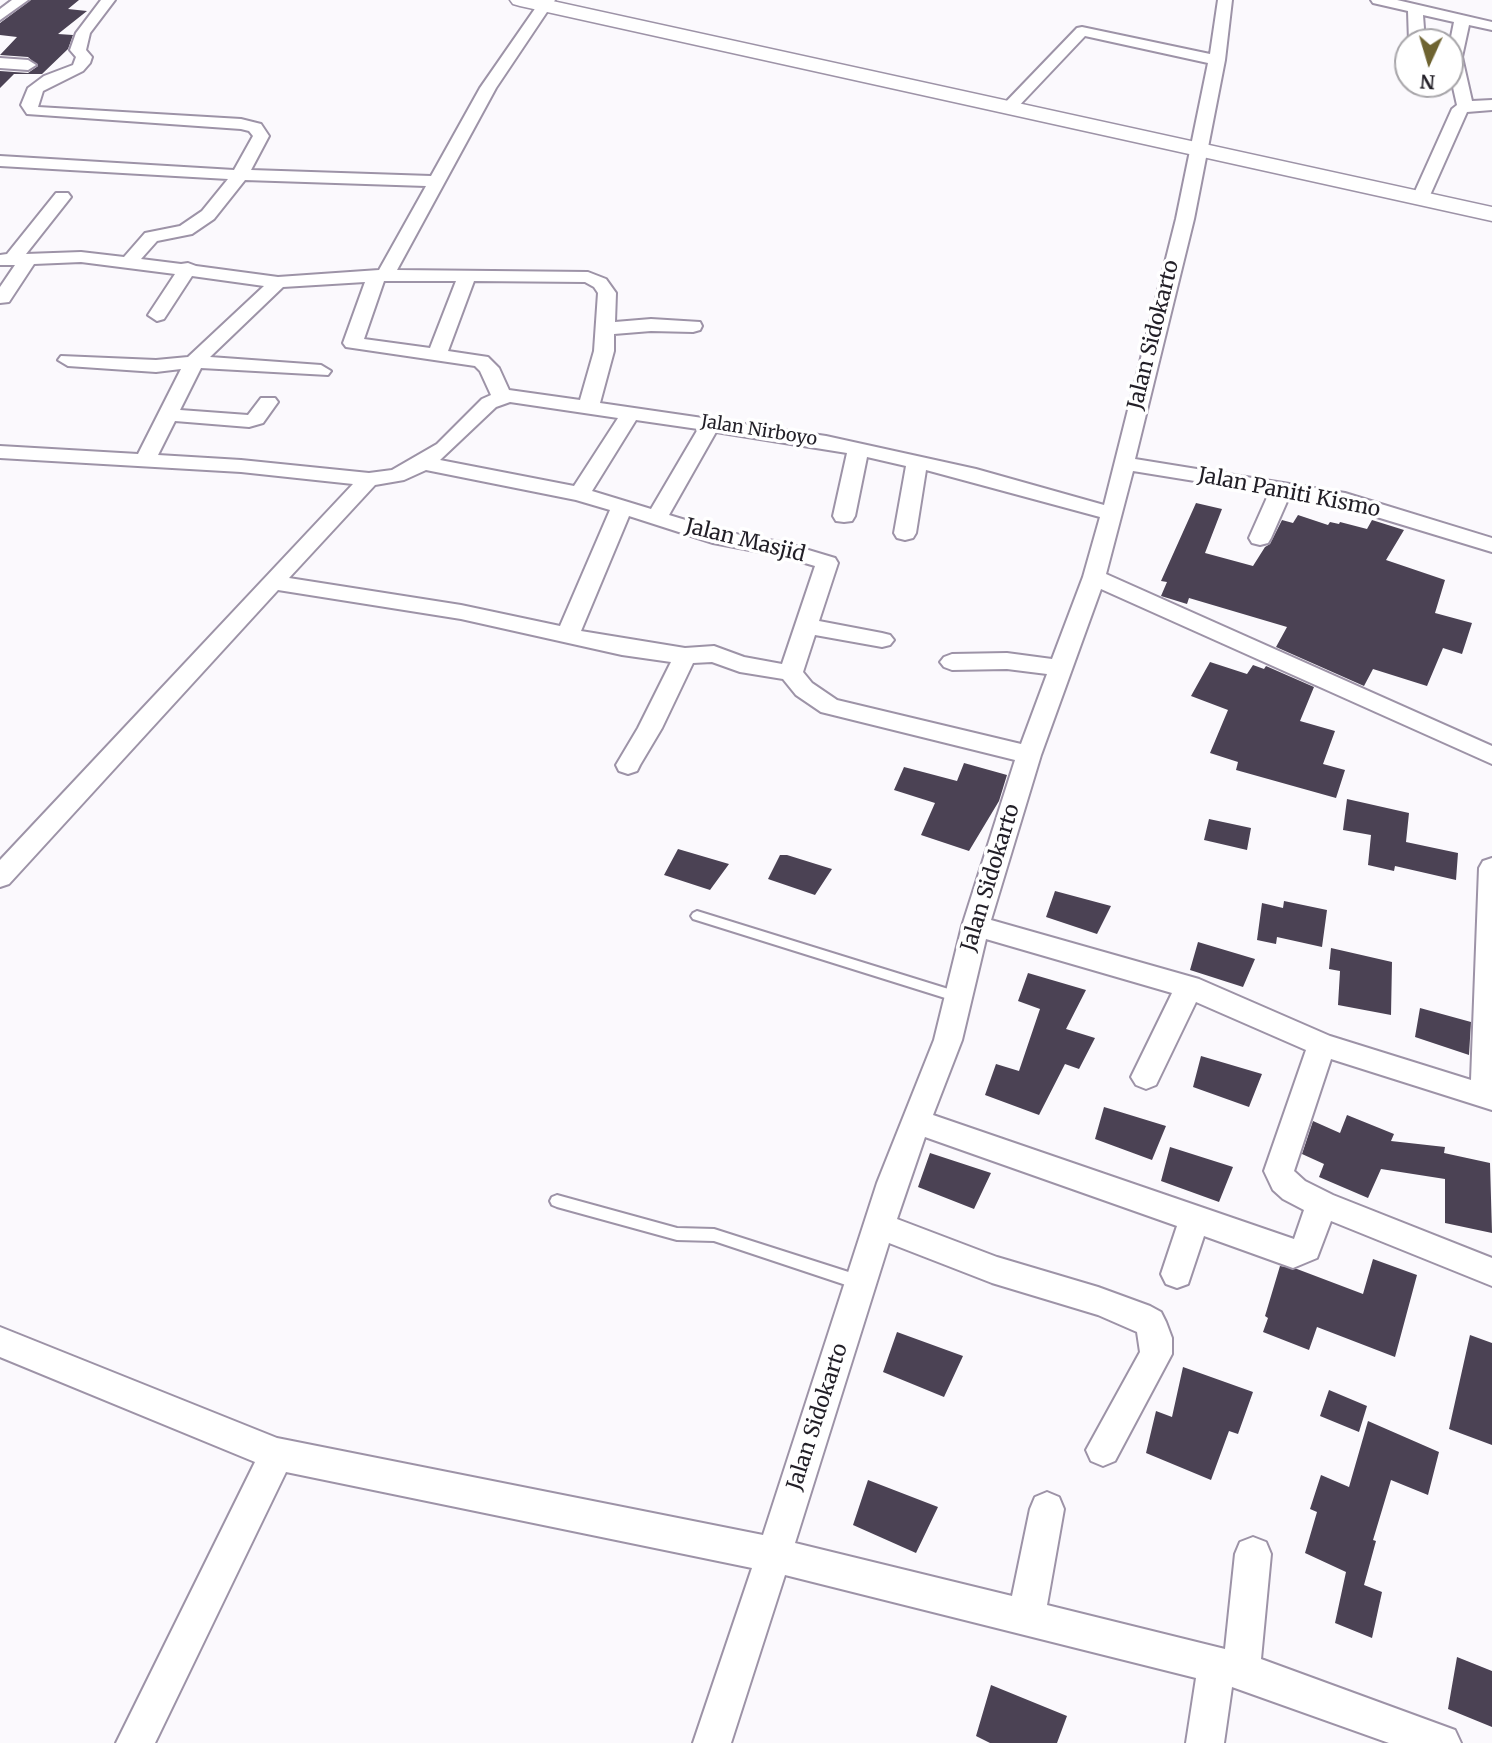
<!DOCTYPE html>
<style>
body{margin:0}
#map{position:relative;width:1492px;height:1743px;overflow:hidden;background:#fbf9fd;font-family:Merriweather,serif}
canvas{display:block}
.north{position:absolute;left:1394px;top:28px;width:70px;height:70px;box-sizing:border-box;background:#fff;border:2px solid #a7a5a9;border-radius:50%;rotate:184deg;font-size:19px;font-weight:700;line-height:28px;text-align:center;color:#221f27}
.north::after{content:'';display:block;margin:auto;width:24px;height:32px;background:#6e6330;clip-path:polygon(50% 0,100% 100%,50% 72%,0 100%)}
</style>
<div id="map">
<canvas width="1492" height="1743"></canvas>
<div class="north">N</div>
</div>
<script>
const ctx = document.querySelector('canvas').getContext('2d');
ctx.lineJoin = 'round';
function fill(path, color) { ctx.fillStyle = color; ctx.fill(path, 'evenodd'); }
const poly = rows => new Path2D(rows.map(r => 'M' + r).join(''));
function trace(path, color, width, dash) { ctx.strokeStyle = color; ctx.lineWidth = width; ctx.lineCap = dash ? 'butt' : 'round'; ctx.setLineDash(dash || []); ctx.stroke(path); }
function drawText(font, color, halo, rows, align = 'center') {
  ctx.font = font + ' Merriweather,serif'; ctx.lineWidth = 7; ctx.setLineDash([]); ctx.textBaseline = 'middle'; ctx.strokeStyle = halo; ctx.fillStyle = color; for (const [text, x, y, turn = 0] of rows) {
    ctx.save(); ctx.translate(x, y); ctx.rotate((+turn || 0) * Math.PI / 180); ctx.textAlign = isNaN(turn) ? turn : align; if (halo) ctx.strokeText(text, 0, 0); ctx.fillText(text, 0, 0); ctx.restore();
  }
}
fill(poly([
 [31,0,79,0,68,9,87,11,58,34,73,35,68,49,42,74,14,74,0,88,0,71,28,73,38,66,28,57,0,55,17,37,0,35,0,23],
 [1196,503,1222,509,1205,553,1253,566,1265,547,1270,544,1282,520,1293,523,1298,515,1328,525,1330,522,1339,524,1340,522,1367,529,1372,520,1404,530,1386,560,1445,580,1435,613,1472,623,1462,654,1443,648,1427,686,1373,669,1364,686,1276,647,1287,627,1189,598,1187,604,1161,596,1167,582,1161,581],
 [1210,662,1247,674,1253,665,1264,669,1266,666,1314,687,1300,721,1335,731,1323,764,1345,770,1336,798,1236,770,1238,762,1210,753,1228,710,1191,696],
 [964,763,1007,775,999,801,969,851,921,835,935,803,894,790,904,767,957,781],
 [1347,799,1409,813,1406,842,1458,853,1456,880,1395,866,1394,871,1368,865,1371,835,1343,830],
 [1209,819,1251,828,1247,850,1204,840],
 [678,849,729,864,710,890,664,875],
 [780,855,787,855,832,869,815,895,768,879],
 [1055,891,1111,906,1097,934,1046,917],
 [1284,901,1327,910,1322,947,1277,937,1276,944,1257,940,1262,903,1283,908],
 [1198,942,1255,959,1243,987,1190,970],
 [1331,948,1392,962,1391,1015,1338,1005,1340,971,1329,969],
 [1028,973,1086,990,1066,1029,1095,1038,1079,1069,1065,1064,1039,1115,985,1095,996,1064,1019,1071,1040,1009,1018,1001],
 [1420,1008,1471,1022,1469,1055,1415,1037],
 [1201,1056,1262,1074,1249,1107,1193,1087],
 [1104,1107,1166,1126,1152,1160,1095,1139],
 [1347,1115,1394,1134,1391,1141,1445,1147,1444,1153,1490,1163,1492,1233,1445,1223,1445,1179,1381,1169,1368,1198,1319,1177,1324,1164,1302,1154,1313,1121,1340,1133],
 [1170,1147,1233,1167,1219,1202,1161,1181],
 [930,1153,991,1173,974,1209,918,1187],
 [1373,1259,1417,1275,1395,1357,1317,1327,1309,1350,1263,1332,1268,1318,1265,1316,1280,1266,1297,1269,1363,1294],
 [897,1332,963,1356,944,1397,883,1372],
 [1470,1335,1492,1343,1492,1445,1449,1429],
 [1183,1367,1253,1392,1238,1434,1229,1431,1211,1480,1146,1453,1156,1411,1172,1417],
 [1329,1390,1367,1406,1359,1432,1320,1416],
 [1368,1421,1439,1452,1428,1495,1391,1480,1373,1540,1376,1541,1364,1585,1382,1592,1372,1638,1335,1623,1346,1572,1305,1553,1317,1512,1310,1509,1321,1475,1349,1487],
 [868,1480,938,1507,916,1553,853,1525],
 [1457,1657,1492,1671,1492,1727,1448,1709],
 [991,1685,1067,1716,1057,1743,990,1743,976,1736]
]), '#4b4254');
const service = poly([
 [697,911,958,992,963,993,965,997,963,1001,958,1002,693,919,691,916,693,913,697,911],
 [557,1195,677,1228,714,1229,861,1276,866,1278,868,1283,866,1288,861,1290,714,1241,677,1240,557,1207,552,1205,550,1201,552,1197,557,1195]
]);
const minor = poly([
 [12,0,28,0,0,20,0,9,12,0],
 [101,0,115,0,90,33,86,50,92,57,90,63,83,71,43,91,38,107,241,119,261,124,269,136,251,170,431,176,480,88,541,0,555,0,496,88,397,270,588,272,606,279,616,293,615,322,651,319,700,322,702,326,700,330,693,332,651,331,614,334,614,351,600,403,826,436,976,469,1104,505,1176,219,1208,63,1085,36,1014,111,1002,111,1000,108,1077,28,1082,27,1210,54,1218,0,1232,0,1225,60,1194,219,1135,459,1345,493,1492,538,1492,552,1334,504,1289,497,1271,538,1268,543,1260,545,1252,543,1249,538,1269,493,1133,471,1106,574,1492,746,1492,764,1101,589,1041,755,991,920,1199,979,1330,1036,1471,1080,1479,868,1483,861,1492,858,1492,1110,1331,1059,1294,1171,1305,1181,1333,1195,1492,1258,1492,1286,1331,1221,1317,1258,1293,1268,1204,1236,1188,1284,1177,1288,1166,1284,1161,1274,1177,1226,925,1137,897,1219,997,1257,1098,1287,1150,1306,1161,1312,1166,1322,1172,1338,1172,1354,1115,1461,1103,1466,1091,1461,1086,1450,1140,1352,1137,1332,1098,1315,992,1283,889,1243,795,1543,1012,1596,1030,1509,1035,1497,1047,1492,1059,1497,1064,1509,1047,1605,1225,1649,1235,1554,1240,1542,1253,1537,1266,1542,1271,1554,1261,1659,1455,1730,1461,1743,1389,1743,1232,1687,1224,1743,1186,1743,1196,1678,785,1575,731,1743,693,1743,752,1568,286,1472,155,1743,116,1743,255,1462,0,1357,0,1327,277,1438,763,1535,877,1183,934,1040,962,926,1015,760,821,712,796,695,783,679,740,672,712,662,693,663,662,728,640,765,637,771,628,774,619,771,616,765,638,728,671,662,622,655,461,619,278,590,9,884,0,887,0,860,353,484,241,472,0,458,0,446,138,454,181,369,156,372,68,366,58,360,61,356,156,360,188,357,264,286,192,276,164,319,157,321,148,315,175,274,81,262,34,264,9,302,0,303,0,287,15,265,0,265,0,255,7,254,56,193,68,193,71,197,26,254,81,252,124,257,145,233,180,226,202,211,228,179,0,166,0,156,234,170,253,136,249,131,241,129,27,114,21,105,28,88,44,76,73,65,76,57,70,50,76,33,101,0],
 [245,180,426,186,379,270,278,277,196,266,188,263,181,264,141,259,157,241,192,234,214,219,245,180],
 [384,281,456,281,430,348,364,339,384,281],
 [474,281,585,282,594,287,598,293,594,351,580,400,509,390,499,368,488,357,448,351,474,281],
 [365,282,343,343,346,347,475,366,480,371,491,395,482,399,437,444,392,470,369,473,241,460,158,455,175,421,249,427,263,423,278,402,275,398,261,398,248,415,180,410,201,368,328,375,331,371,321,365,210,357,283,287,365,282],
 [510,402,618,418,574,486,440,460,496,407,510,402],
 [636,420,698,429,651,509,592,491,636,420],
 [716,432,847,453,833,516,836,521,844,522,852,521,855,516,867,457,906,466,894,533,897,538,905,540,913,538,916,533,926,470,1100,517,1083,577,1052,659,1007,653,952,654,944,657,940,662,944,667,952,670,1007,669,1047,674,1021,744,837,700,812,683,803,672,815,635,882,647,890,645,894,640,890,635,882,633,819,621,838,563,835,558,785,543,725,532,669,515,716,432],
 [426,470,576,500,610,510,560,626,461,605,289,578,375,485,404,480,426,470],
 [629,516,713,543,781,556,815,566,782,664,744,657,714,646,685,648,581,631,629,516],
 [986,939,1172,993,1131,1077,1136,1085,1146,1089,1156,1085,1196,1002,1306,1050,1264,1171,1273,1190,1283,1199,1304,1210,1294,1239,933,1115,962,1040,986,939],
 [1371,0,1397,0,1492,22,1492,30,1469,25,1462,57,1472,101,1492,100,1492,110,1467,112,1427,202,1415,202,1412,198,1452,109,1457,105,1450,74,1450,42,1454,22,1423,15,1425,42,1409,42,1408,11,1373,3,1371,0],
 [0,58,28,60,36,65,28,70,0,68,0,58]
]);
const secondary = poly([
 [510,0,548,0,1492,207,1492,221,520,6,513,4,510,0]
]);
trace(service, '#9d93a7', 4);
trace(minor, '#9d93a7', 4);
trace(secondary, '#9d93a7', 3);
fill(service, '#fff');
fill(minor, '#fff');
fill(secondary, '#fff');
drawText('18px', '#221f27', '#fff', [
 ["Jalan Nirboyo",759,431,9]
]);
drawText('21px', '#221f27', '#fff', [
 ["Jalan Sidokarto",1154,335,-76],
 ["Jalan Paniti Kismo",1289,493,11],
 ["Jalan Masjid",745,541,14],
 ["Jalan Sidokarto",991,878,-73],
 ["Jalan Sidokarto",818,1417,-72]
]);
</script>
